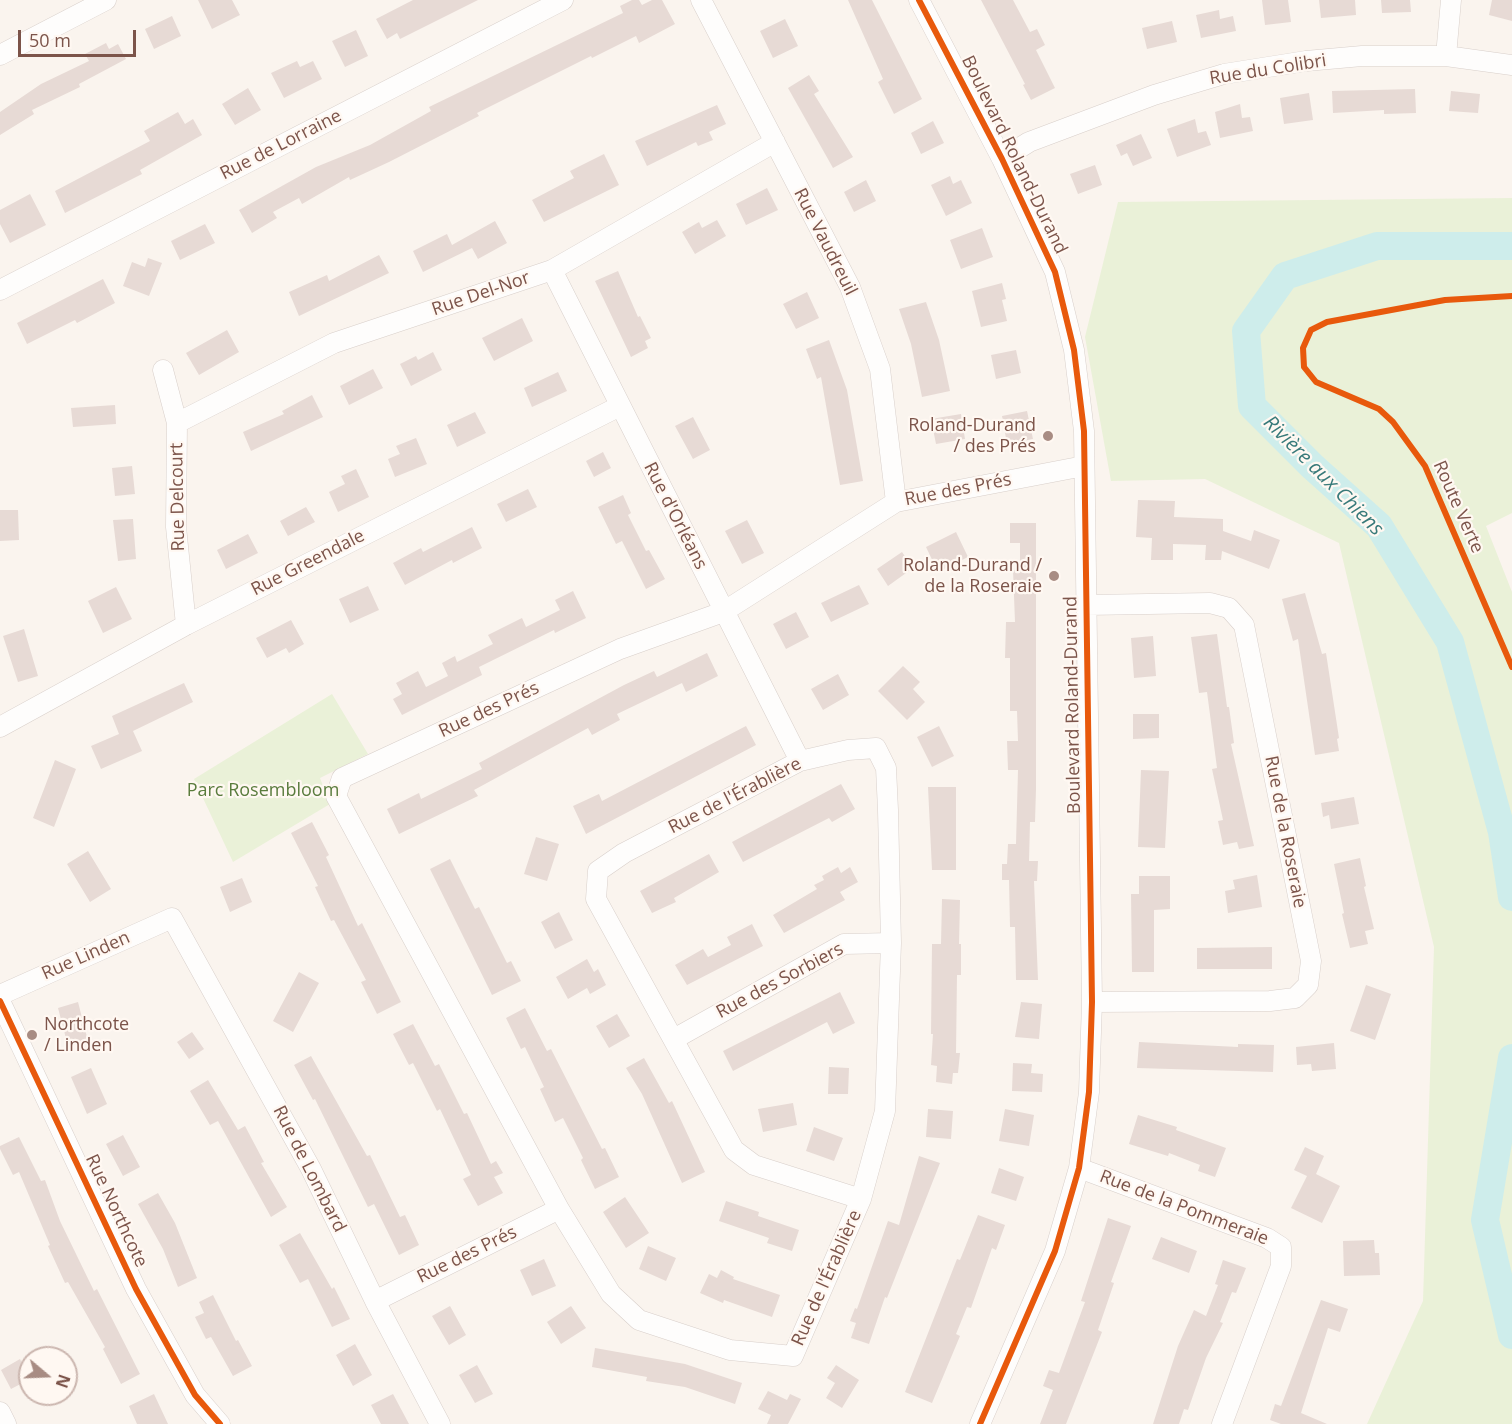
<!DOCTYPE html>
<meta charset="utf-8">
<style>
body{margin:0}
#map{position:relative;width:1512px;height:1424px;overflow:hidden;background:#faf4ee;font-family:"Open Sans",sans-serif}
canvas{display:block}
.north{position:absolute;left:18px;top:1346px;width:60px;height:60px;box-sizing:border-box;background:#fff8f2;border:2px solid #cbb6af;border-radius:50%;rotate:109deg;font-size:16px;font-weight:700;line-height:24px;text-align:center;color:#7c544a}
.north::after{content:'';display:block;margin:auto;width:21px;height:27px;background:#a88c83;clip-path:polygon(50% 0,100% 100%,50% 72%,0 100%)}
.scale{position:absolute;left:18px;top:30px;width:118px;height:27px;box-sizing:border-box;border:3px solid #7c544a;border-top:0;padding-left:8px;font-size:18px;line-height:21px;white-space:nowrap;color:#7c544a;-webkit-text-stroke:4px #fff8f2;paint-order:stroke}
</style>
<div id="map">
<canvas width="1512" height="1424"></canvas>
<div class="north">N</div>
<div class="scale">50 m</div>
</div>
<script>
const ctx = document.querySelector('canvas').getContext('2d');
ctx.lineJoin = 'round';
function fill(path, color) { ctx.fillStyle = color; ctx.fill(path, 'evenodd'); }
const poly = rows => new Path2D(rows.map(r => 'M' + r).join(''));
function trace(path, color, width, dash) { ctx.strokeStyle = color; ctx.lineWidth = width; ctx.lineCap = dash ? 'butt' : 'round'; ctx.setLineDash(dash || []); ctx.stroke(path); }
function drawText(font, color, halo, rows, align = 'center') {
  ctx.font = font + ' "Open Sans",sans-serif'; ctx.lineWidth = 4.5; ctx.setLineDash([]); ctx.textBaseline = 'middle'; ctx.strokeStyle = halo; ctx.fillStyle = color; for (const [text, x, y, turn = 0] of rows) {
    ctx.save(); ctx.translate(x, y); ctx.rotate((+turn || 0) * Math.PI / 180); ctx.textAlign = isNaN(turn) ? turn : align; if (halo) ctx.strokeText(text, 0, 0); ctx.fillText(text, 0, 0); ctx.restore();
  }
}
fill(poly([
 [1512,198,1512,513,1486,526,1512,592,1512,1424,1367,1424,1423,1301,1434,947,1339,543,1205,479,1111,481,1085,337,1118,202],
 [332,694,368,754,320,778,330,804,233,862,194,779]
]), '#eaf1d8');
trace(poly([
 [1512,246,1377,246,1285,276,1246,331,1252,406,1312,466,1379,526,1450,642,1502,832,1512,897],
 [1512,1058,1485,1220,1512,1335]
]), '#ceedeb', 28);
fill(poly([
 [198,0,232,0,240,15,212,29],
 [413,0,478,0,400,39,397,33,387,39,376,19],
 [632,0,639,0,642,5,652,0,662,0,675,24,639,43,636,36,592,58,591,56,477,113,479,116,389,162,350,180,349,177,302,204,299,198,273,212,277,218,252,233,239,210,316,167,370,145,431,111,429,107,623,13,620,6],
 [848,0,872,0,922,99,894,114,878,82,883,79],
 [981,0,1013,0,1030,32,1037,29,1045,45,1036,50,1055,88,1031,100,1023,85,1025,84],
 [1262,0,1288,0,1291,22,1265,25],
 [1319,0,1355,0,1356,15,1321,18],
 [1381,0,1410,0,1411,12,1382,13],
 [1492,0,1512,0,1512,21,1489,15],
 [1219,10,1220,19,1233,16,1236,31,1201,38,1196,15],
 [172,16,181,36,154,49,145,29],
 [785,19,798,46,773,58,760,31],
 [1172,21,1177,42,1147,49,1142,28],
 [356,30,368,56,345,67,332,41],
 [106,43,109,49,118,44,126,59,79,84,80,87,32,110,34,114,0,135,0,112,41,84,89,61,85,54],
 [297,61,300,67,313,61,322,79,284,98,271,73],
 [809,75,819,91,814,94,853,157,833,168,788,88],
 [248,88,261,110,235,125,222,104],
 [1415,89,1416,113,1384,114,1384,110,1333,113,1332,91],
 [1451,91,1480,94,1478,113,1449,111],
 [1309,93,1313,120,1284,124,1280,98],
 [1240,104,1242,118,1250,117,1253,131,1220,138,1215,112],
 [717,105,726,124,709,132,713,140,698,146,696,142,647,166,635,141],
 [178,112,185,124,193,119,202,135,140,170,142,174,65,213,55,191,150,141,144,131],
 [1195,119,1198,133,1206,131,1211,145,1177,157,1167,129],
 [933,121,944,143,921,154,911,133],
 [1141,134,1152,158,1133,166,1127,153,1121,156,1116,145],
 [604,154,619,185,544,222,532,200,574,178,570,171],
 [1095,165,1102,185,1078,194,1070,174],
 [950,176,953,184,961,180,972,203,946,216,931,185],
 [866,180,876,201,854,212,844,192],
 [767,188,778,210,746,225,736,204],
 [30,194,46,225,10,243,0,224,0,210],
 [717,220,726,236,695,254,682,232,699,222,702,228],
 [495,221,507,243,478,259,472,248,423,272,413,251,447,234,452,245],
 [205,224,215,243,180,260,171,241],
 [982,228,993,257,961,269,950,240],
 [379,255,389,273,299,316,289,292,327,275,329,281],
 [148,258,162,263,149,296,123,286,132,262,145,267],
 [618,271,638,317,640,316,651,338,645,341,648,348,631,357,595,281],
 [103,279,115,303,77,323,75,320,27,344,17,323],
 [1002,283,1006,299,1002,300,1007,321,981,327,972,291],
 [807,292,819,318,796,329,783,304],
 [926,302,939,340,950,391,922,397,911,344,899,309],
 [522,318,533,341,494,361,482,338],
 [227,330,239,352,199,375,186,353],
 [829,340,847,390,863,481,840,485,821,377,817,379,806,349],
 [1016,350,1021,373,996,379,991,355],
 [433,352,442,370,411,386,400,364,416,356,418,360],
 [373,369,383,388,349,405,340,386],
 [558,372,567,391,532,407,524,388],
 [312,395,323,417,251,451,243,432,284,414,282,411],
 [115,405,116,424,73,427,71,408],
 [1027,411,1033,439,1007,444,1002,416],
 [475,412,486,433,457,447,447,425],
 [961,414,965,439,936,444,931,419],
 [693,417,710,450,693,459,675,426],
 [416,438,427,464,395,477,388,459,400,454,396,446],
 [603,452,611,468,594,477,586,461],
 [132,466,135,494,115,496,112,468],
 [356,469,369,497,338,512,329,492,345,484,341,476],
 [528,489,537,507,506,522,497,504],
 [623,495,631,513,628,515,646,551,649,550,665,579,646,589,622,541,616,544,598,507],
 [1138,500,1175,501,1174,517,1223,519,1223,531,1251,541,1254,530,1280,540,1269,569,1222,551,1221,560,1205,560,1206,545,1173,544,1173,560,1151,560,1152,538,1136,537],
 [306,507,315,522,288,536,280,521],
 [0,510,18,510,19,540,0,541],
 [133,519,136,559,118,561,113,520],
 [747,520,764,553,742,564,725,531],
 [1010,523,1036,523,1036,789,1035,822,1030,822,1029,861,1038,861,1037,881,1034,881,1038,980,1016,980,1015,927,1010,927,1009,880,1002,880,1002,864,1007,864,1008,844,1016,844,1018,770,1008,770,1007,741,1018,741,1017,711,1010,711,1010,658,1005,658,1006,622,1015,622,1013,570,1020,570,1020,543,1010,543],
 [472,527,482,548,453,563,452,560,405,585,393,563,421,548,423,552],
 [956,532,968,557,938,572,926,547],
 [248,534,258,553,226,569,217,550],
 [902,552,913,568,888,586,877,569],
 [859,585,869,604,831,622,821,603],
 [368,586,379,610,350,623,339,599],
 [116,587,132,619,103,633,88,601],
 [573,591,586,618,555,633,554,630,479,667,482,675,402,715,393,699,402,694,396,683,418,671,426,687,448,676,442,663,455,656,457,662,493,644,488,635,522,618,526,627,560,610,555,600],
 [1305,593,1322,654,1326,653,1339,738,1337,739,1339,751,1315,755,1298,639,1293,641,1282,599],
 [796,612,809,637,786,649,773,624],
 [291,620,304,644,289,653,286,648,267,658,256,638],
 [24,629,38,676,18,682,3,636],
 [1217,634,1227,707,1229,707,1234,743,1231,744,1254,846,1239,849,1237,842,1223,845,1218,821,1223,820,1212,769,1217,768,1207,692,1199,693,1191,637],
 [1153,636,1156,676,1134,678,1131,638],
 [707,653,718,676,686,692,682,683,617,714,620,720,592,735,588,728,474,790,478,796,399,834,387,809,419,793,421,799,482,769,479,763,624,685,654,671,657,677],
 [903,666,920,682,913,689,925,702,907,720,878,691],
 [838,674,849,695,823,710,811,689],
 [184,683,193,702,133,731,142,751,101,769,91,746,119,734,112,716],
 [1133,714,1159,714,1159,738,1133,739],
 [746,726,756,745,586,834,573,806,599,794,602,801],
 [939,726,954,756,932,767,917,737],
 [55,760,76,769,54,827,33,818],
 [1141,770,1169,771,1165,848,1138,847],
 [841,784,855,809,832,822,829,818,743,862,732,842],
 [928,787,956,787,956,870,932,870],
 [1354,797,1359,824,1331,829,1329,815,1323,817,1321,803],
 [312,822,329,855,326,857,358,926,362,923,401,1002,377,1014,361,982,366,980,334,920,331,921,315,887,318,886,291,833],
 [536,837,559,844,547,881,524,874],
 [88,851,111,889,90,902,67,864],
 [709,854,719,872,674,898,676,902,652,913,640,891],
 [1360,858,1366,886,1364,887,1374,929,1365,931,1368,944,1350,948,1342,914,1344,913,1334,864],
 [450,859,475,909,479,907,507,963,511,961,521,981,492,995,430,869],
 [838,867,841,873,850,867,858,882,840,892,845,900,784,933,773,915,817,889,814,885,824,880,822,876],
 [1257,875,1262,907,1228,913,1225,891,1235,889,1233,880],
 [1139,876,1170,876,1170,909,1154,910,1154,972,1132,972,1131,894,1139,894],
 [242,878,252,902,230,912,220,887],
 [942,899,960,900,959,944,961,944,961,975,957,975,956,1053,960,1053,958,1073,953,1073,952,1084,936,1082,937,1066,931,1065,933,1034,931,1034,932,944,941,944],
 [559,912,573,940,555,949,541,922],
 [752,924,763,946,687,985,675,965,703,949,708,957,731,945,727,937],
 [1272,947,1272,969,1197,969,1197,948],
 [587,959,594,972,598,969,606,985,590,994,587,988,568,999,556,977],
 [299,972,319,983,293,1032,273,1021],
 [1366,985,1391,994,1375,1040,1350,1031],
 [840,992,855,1023,833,1034,827,1022,733,1071,723,1051],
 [78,1002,88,1041,68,1046,58,1008],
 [1021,1002,1042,1004,1039,1039,1015,1037],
 [525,1008,547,1051,551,1049,602,1149,605,1148,619,1177,595,1189,581,1160,583,1158,563,1118,555,1122,540,1089,544,1087,525,1047,521,1049,506,1018],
 [617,1014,630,1036,609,1048,596,1026],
 [413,1024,435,1066,439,1064,464,1114,467,1113,491,1164,496,1161,503,1173,494,1177,503,1193,478,1206,463,1179,471,1175,440,1109,437,1111,413,1063,409,1065,393,1034],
 [192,1032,204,1049,189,1059,177,1042],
 [1139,1042,1238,1047,1238,1044,1274,1045,1273,1072,1137,1068],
 [1334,1043,1336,1069,1312,1071,1311,1064,1297,1065,1296,1047],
 [311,1056,367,1156,370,1155,400,1217,405,1215,419,1245,399,1255,374,1204,368,1207,315,1099,313,1100,294,1065],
 [644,1058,669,1103,672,1101,705,1172,682,1183,642,1094,626,1068],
 [1013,1063,1032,1064,1031,1073,1043,1074,1042,1092,1012,1091],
 [829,1067,849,1068,848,1094,828,1094],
 [91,1068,107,1104,87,1114,71,1077],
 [208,1080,238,1130,245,1126,264,1162,261,1163,287,1207,271,1217,218,1121,210,1125,190,1091],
 [793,1103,797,1125,763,1132,758,1109],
 [928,1109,953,1111,951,1139,926,1137],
 [1005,1109,1034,1115,1029,1146,999,1141],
 [1138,1115,1177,1127,1176,1130,1226,1148,1215,1177,1198,1171,1200,1165,1169,1153,1168,1156,1129,1144],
 [814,1127,843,1138,834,1161,806,1151],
 [123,1135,140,1167,123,1176,106,1144],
 [19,1137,41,1181,45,1180,60,1221,94,1291,97,1289,140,1374,121,1384,103,1349,105,1347,68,1282,65,1283,48,1246,50,1245,19,1172,13,1175,0,1149,0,1146],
 [1305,1147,1324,1156,1316,1174,1340,1186,1322,1223,1291,1208,1307,1176,1294,1170],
 [919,1156,940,1163,887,1298,885,1297,869,1344,851,1338,856,1323,850,1321,855,1308,857,1309,888,1221,899,1225],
 [999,1168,1024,1177,1016,1201,991,1193],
 [158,1193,175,1223,197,1278,178,1287,163,1249,138,1204],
 [625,1197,649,1233,626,1248,603,1212],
 [726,1201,759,1212,758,1216,799,1230,792,1251,767,1243,769,1238,719,1221],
 [978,1215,1005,1225,996,1250,992,1248,971,1308,967,1307,956,1334,960,1336,932,1403,905,1392,957,1259,960,1260],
 [1108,1218,1131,1226,1111,1282,1114,1283,1098,1330,1102,1332,1066,1424,1040,1424,1053,1390,1043,1386,1049,1370,1059,1373,1085,1302,1081,1301],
 [300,1233,332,1289,334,1287,350,1319,332,1327,308,1279,300,1283,279,1245],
 [1161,1237,1197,1251,1189,1273,1152,1259],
 [1374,1240,1375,1253,1379,1253,1380,1275,1344,1276,1343,1241],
 [648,1246,676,1258,666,1281,639,1269],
 [544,1259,556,1286,532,1296,520,1270],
 [1223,1260,1246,1268,1236,1293,1232,1292,1220,1322,1223,1323,1206,1358,1188,1410,1184,1409,1179,1424,1153,1424,1178,1346,1194,1310,1206,1316,1218,1285,1215,1284],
 [721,1270,734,1277,733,1279,780,1295,772,1317,724,1300,723,1303,700,1293,709,1274,717,1278],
 [213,1295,236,1341,238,1340,252,1366,233,1376,211,1337,206,1339,195,1317,204,1313,199,1302],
 [1321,1300,1348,1309,1340,1332,1328,1328,1301,1413,1327,1424,1281,1424,1270,1420,1275,1404,1281,1406],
 [450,1306,466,1335,449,1345,432,1316],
 [571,1306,586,1328,561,1344,547,1322],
 [355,1344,372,1375,353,1386,336,1355],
 [595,1348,685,1364,742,1383,735,1404,685,1387,646,1381,647,1377,592,1367],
 [20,1359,30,1379,11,1389,1,1370],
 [477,1365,493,1394,475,1403,459,1375],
 [836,1365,859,1380,842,1408,826,1398,835,1383,827,1378],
 [768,1391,787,1400,790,1394,801,1399,788,1424,767,1424,771,1415,758,1409],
 [154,1394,168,1424,137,1424,129,1406],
 [393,1394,409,1424,381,1424,371,1405]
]), '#e7dad5');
const minor = poly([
 [701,0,850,287,880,369,896,502],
 [919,0,1002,159,1055,272,1074,350,1084,431,1092,1002,1089,1092,1079,1168,1055,1251,980,1424],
 [0,55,106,0],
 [1446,56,1451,0],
 [1002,159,1029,142,1154,95,1224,74,1306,61,1362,56,1446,56,1512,65],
 [552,270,800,761],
 [0,290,563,0],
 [163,370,177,423,176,527,186,625],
 [177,423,334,343,552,270,775,142],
 [1086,605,1210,603,1229,608,1244,625,1311,961,1308,985,1295,998,1270,1001,1092,1002],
 [0,727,186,625,620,406],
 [0,995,172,918,311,1169,375,1301,440,1424],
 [0,1001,136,1289,195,1395,220,1424],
 [674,1039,844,944,891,943],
 [1079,1168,1267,1238,1281,1247,1281,1266,1222,1424],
 [559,1209,611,1294,639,1320,730,1350,793,1356,861,1199,885,1111,891,943,888,810,886,768,876,748,848,750,800,761,624,853,598,871,596,899,734,1150,754,1165,861,1199],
 [375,1301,559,1209,336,796,342,778,620,649,723,612,896,502,1084,466],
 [0,1412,6,1424]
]);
trace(minor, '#d8cfca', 21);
trace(minor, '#fefdfc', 20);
trace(poly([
 [919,0,1002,159,1055,272,1074,350,1084,431,1092,1002,1089,1092,1079,1168,1055,1251,980,1424],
 [1512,296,1445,300,1327,322,1311,330,1303,348,1304,367,1316,382,1379,409,1393,422,1425,466,1512,667],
 [0,1001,136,1289,195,1395,220,1424]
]), '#e8590c', 6);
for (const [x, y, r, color] of [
 [1048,436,6,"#a88c83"],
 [1054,576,6,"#a88c83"],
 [32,1035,6,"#a88c83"]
]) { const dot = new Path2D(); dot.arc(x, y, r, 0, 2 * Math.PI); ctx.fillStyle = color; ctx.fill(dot); trace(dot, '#fff8f2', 2); }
drawText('18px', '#7c544a', '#fff8f2', [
 ["Rue du Colibri",1268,70,-9],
 ["Rue de Lorraine",281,145,-27],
 ["Boulevard Roland-Durand",1014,155,64],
 ["Rue Vaudreuil",825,242,63],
 ["Rue Del-Nor",481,294,-19],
 ["Rue des Prés",958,490,-11],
 ["Rue Delcourt",178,497,-91],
 ["Route Verte",1458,507,66],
 ["Rue d'Orléans",675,516,63],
 ["Rue Greendale",308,563,-27],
 ["Boulevard Roland-Durand",1073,705,-91],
 ["Rue des Prés",489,710,-25],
 ["Rue de l'Érablière",735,796,-27],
 ["Rue de la Roseraie",1285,832,79],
 ["Rue Linden",86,956,-24],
 ["Rue des Sorbiers",780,981,-28],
 ["Rue de Lombard",309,1169,63],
 ["Rue de la Pommeraie",1184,1208,21],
 ["Rue Northcote",116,1211,65],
 ["Rue des Prés",467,1255,-26],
 ["Rue de l'Érablière",827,1278,-66]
]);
drawText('18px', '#7c544a', '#fff8f2', [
 ["Roland-Durand",1036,426],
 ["/ des Prés",1036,447],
 ["Roland-Durand /",1042,566],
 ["de la Roseraie",1042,587],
 ["Northcote",44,1025,"left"],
 ["/ Linden",44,1046,"left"]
], 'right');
drawText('18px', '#5a7c3d', '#fff8f2', [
 ["Parc Rosembloom",263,791]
]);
drawText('italic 20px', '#387a7a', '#fff8f2', [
 ["Rivière aux Chiens",1323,476,45]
]);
</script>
